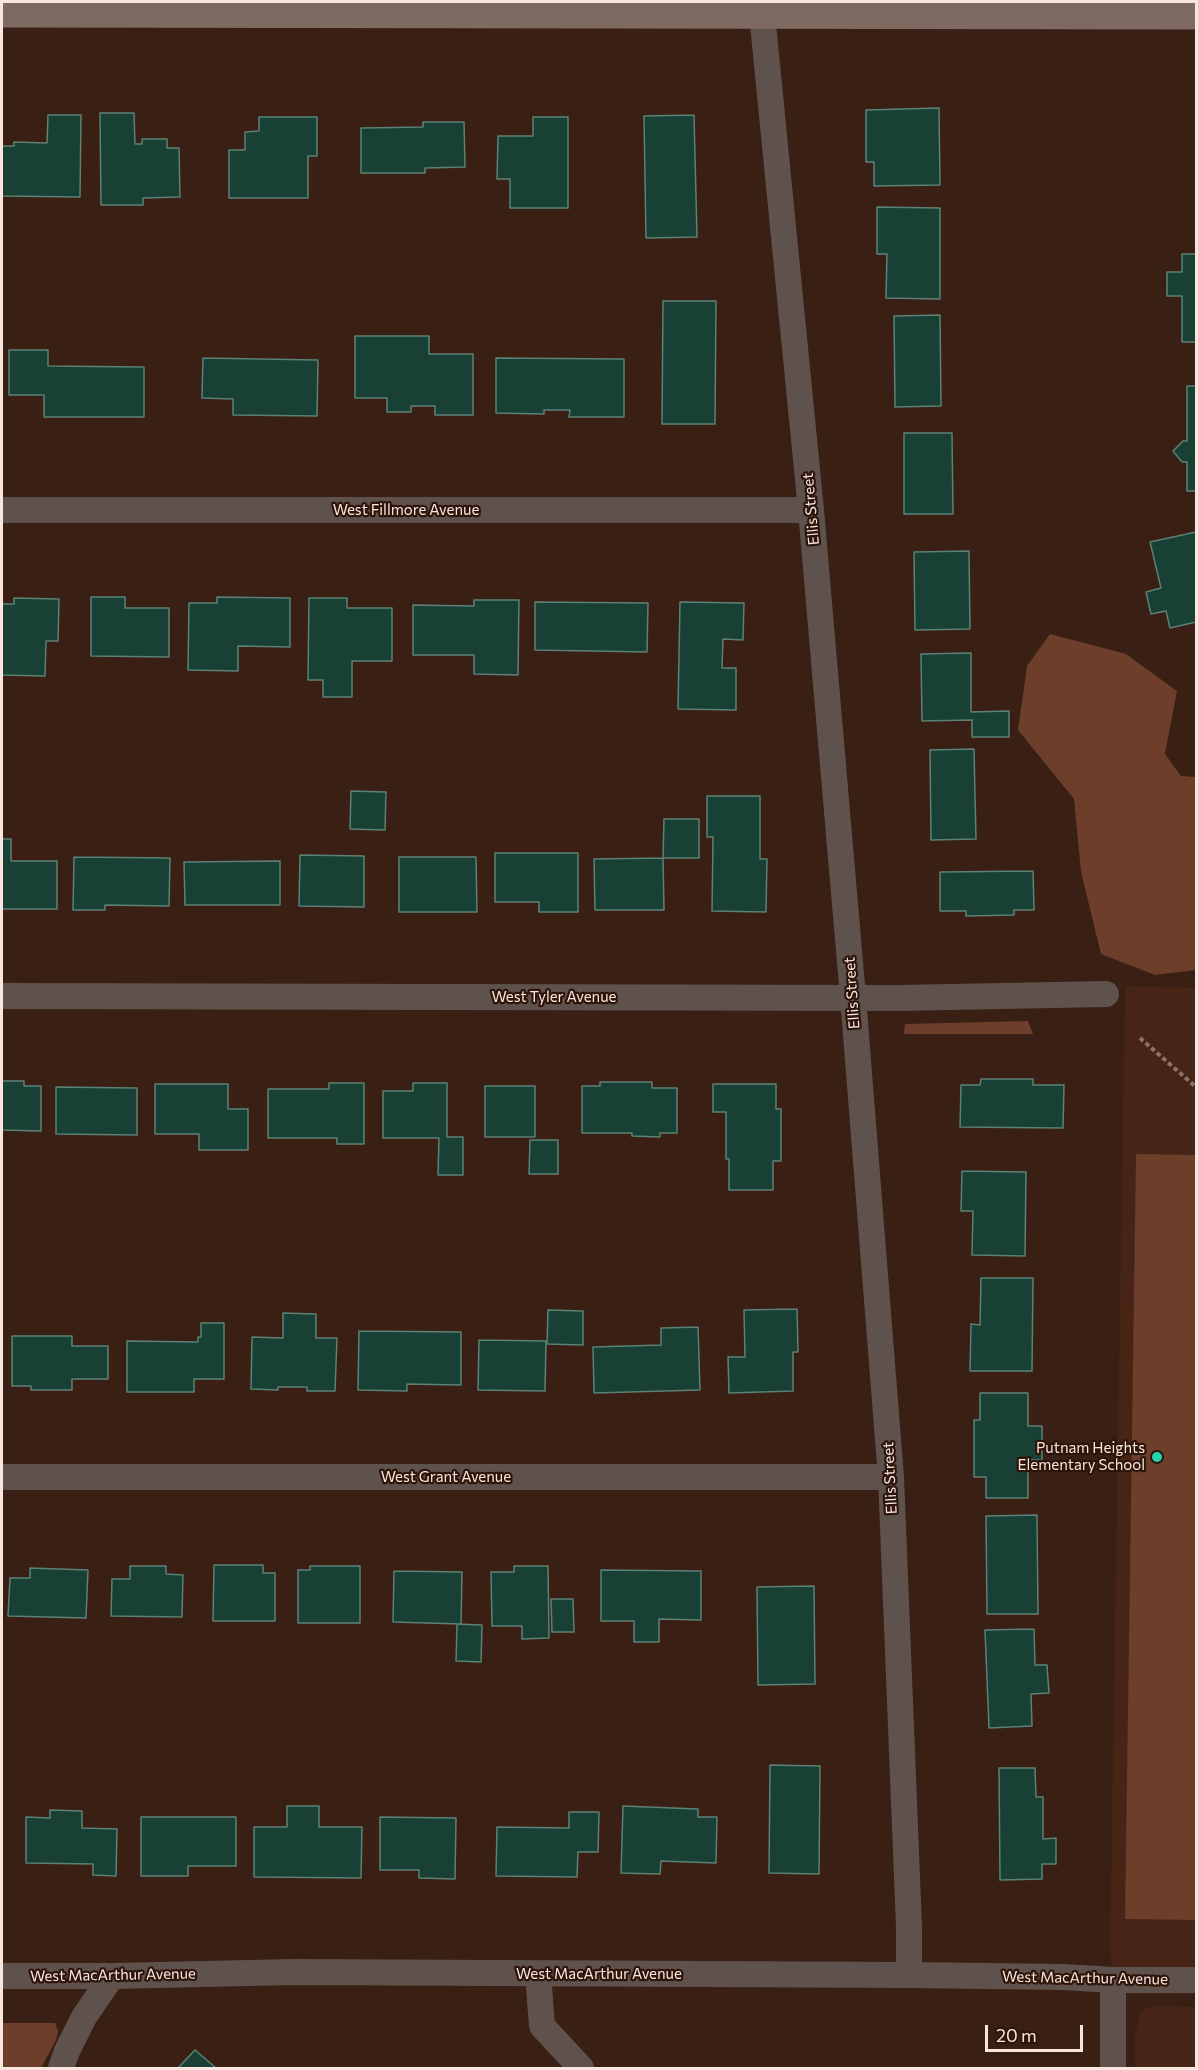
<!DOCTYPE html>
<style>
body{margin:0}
#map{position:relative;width:1198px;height:2070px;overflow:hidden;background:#391f14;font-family:Commissioner,sans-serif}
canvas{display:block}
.frame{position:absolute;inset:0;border:3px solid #f9e6df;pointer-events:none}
.scale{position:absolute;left:985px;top:2025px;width:98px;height:27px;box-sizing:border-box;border:3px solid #f9e6df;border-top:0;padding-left:8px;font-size:18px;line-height:21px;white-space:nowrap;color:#f9e6df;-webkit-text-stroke:4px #2e150a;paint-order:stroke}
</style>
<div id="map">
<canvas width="1198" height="2070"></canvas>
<div class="frame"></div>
<div class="scale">20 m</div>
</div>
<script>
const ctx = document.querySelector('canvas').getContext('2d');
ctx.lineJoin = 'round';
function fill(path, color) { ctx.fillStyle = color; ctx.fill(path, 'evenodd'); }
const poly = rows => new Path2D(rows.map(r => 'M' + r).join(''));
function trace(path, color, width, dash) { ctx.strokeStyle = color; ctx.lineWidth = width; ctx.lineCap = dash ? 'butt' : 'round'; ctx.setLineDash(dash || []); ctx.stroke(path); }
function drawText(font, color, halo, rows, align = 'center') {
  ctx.font = font + ' Commissioner,sans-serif'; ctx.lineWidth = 4.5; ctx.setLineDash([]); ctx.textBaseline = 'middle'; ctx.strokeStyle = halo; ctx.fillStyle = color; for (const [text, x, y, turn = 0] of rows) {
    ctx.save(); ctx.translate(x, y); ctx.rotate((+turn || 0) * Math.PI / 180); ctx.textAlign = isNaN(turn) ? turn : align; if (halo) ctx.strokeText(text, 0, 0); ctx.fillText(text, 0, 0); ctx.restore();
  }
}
fill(poly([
 [1125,986,1196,988,1196,1980,1113,1980,1110,1948],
 [1150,2006,1196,2007,1196,2068,1135,2068,1135,2035,1140,2014]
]), '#462517');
fill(poly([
 [1050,634,1126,654,1177,691,1165,754,1181,776,1196,777,1196,970,1155,975,1101,954,1081,872,1074,799,1018,730,1027,666],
 [1028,1021,1033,1034,904,1034,905,1024],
 [1136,1154,1196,1155,1196,1920,1125,1919],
 [2,2023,55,2023,58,2031,56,2040,41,2068,2,2068]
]), '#6d3e2a');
const building = poly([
 [939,108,940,185,874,186,874,162,866,162,866,110,939,108],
 [100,113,134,113,135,144,142,144,142,139,167,139,167,148,179,148,180,197,143,198,143,205,101,205,100,113],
 [48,115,81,115,80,197,2,196,2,146,14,146,14,142,47,143,48,115],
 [694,115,697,237,646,238,644,116,694,115],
 [259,117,317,117,317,156,308,156,308,198,229,198,229,150,245,150,245,132,259,131,259,117],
 [533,117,568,117,568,208,510,208,510,179,497,179,498,136,533,136,533,117],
 [423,122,464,122,465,167,425,168,425,173,361,173,361,128,423,127,423,122],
 [877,207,940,208,940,299,886,298,887,254,877,254,877,207],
 [1182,254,1196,254,1196,342,1182,342,1182,296,1167,296,1167,272,1182,272,1182,254],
 [663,301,716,301,715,424,662,424,663,301],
 [940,315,941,406,895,407,894,316,940,315],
 [355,336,429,336,429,354,473,354,473,415,435,415,435,406,411,406,411,412,387,412,387,398,355,398,355,336],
 [9,350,48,350,48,366,144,367,144,417,44,417,44,395,9,395,9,350],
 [203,358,318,360,317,416,233,415,233,399,202,398,203,358],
 [496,358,624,359,624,417,569,417,570,410,544,410,544,414,496,413,496,358],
 [1187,386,1196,386,1196,491,1187,491,1187,462,1182,462,1173,451,1183,441,1187,441,1187,386],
 [904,433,952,433,953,514,904,514,904,433],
 [1196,532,1196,622,1170,628,1166,611,1151,614,1146,592,1161,588,1150,542,1196,532],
 [969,551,970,629,915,630,914,552,969,551],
 [91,597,125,597,125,608,169,608,169,657,91,656,91,597],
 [217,597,290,598,290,647,238,646,238,671,188,670,189,603,217,603,217,597],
 [14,598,59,599,58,641,46,641,45,676,2,675,2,604,14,604,14,598],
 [309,598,347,598,347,608,392,608,392,661,352,661,352,697,323,697,323,680,308,680,309,598],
 [474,600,519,600,518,675,474,674,474,655,413,655,413,605,474,606,474,600],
 [535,602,648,603,647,652,535,650,535,602],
 [680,602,744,603,743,640,723,639,722,668,736,668,736,710,678,709,680,602],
 [971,653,971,712,1009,711,1009,737,972,737,972,720,922,721,921,654,971,653],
 [974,749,976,839,931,840,930,750,974,749],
 [351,791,386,792,385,830,350,829,351,791],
 [707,796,760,796,760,859,767,859,766,912,712,911,713,837,707,837,707,796],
 [664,819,699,819,699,858,663,858,664,819],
 [2,839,11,839,11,861,57,861,57,909,2,909,2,839],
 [495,853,578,853,578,912,539,912,539,902,495,902,495,853],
 [300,855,364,856,364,907,299,906,300,855],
 [74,857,170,858,169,906,105,905,105,910,73,910,74,857],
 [399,857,476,857,477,912,399,912,399,857],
 [663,858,664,910,595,910,594,859,663,858],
 [280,861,280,905,185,905,184,862,280,861],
 [1033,871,1034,910,1014,910,1014,915,966,916,966,911,940,911,940,872,1033,871],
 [981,1079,1033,1079,1033,1085,1064,1085,1063,1128,960,1127,961,1085,980,1085,981,1079],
 [2,1081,24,1081,24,1086,41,1086,41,1131,2,1130,2,1081],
 [600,1082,652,1082,652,1088,677,1088,677,1133,660,1133,660,1137,632,1136,632,1133,582,1133,582,1086,600,1086,600,1082],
 [329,1083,364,1083,364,1144,337,1144,337,1138,268,1138,268,1089,329,1089,329,1083],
 [413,1083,447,1083,447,1137,463,1137,463,1175,438,1175,439,1138,383,1138,383,1091,413,1091,413,1083],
 [155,1084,228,1084,228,1109,248,1109,248,1150,199,1150,199,1134,155,1134,155,1084],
 [713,1084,776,1084,776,1109,781,1109,781,1161,773,1161,773,1190,729,1190,729,1159,726,1159,726,1112,713,1112,713,1084],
 [485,1086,535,1086,535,1137,485,1137,485,1086],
 [56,1087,137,1088,137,1135,56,1134,56,1087],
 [530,1140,558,1140,558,1174,529,1174,530,1140],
 [962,1171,1026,1172,1025,1256,972,1255,973,1211,961,1211,962,1171],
 [981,1278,1033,1278,1032,1371,970,1371,971,1324,980,1325,981,1278],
 [797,1309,798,1352,793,1352,793,1391,729,1393,728,1357,745,1357,744,1310,797,1309],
 [548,1310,583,1311,583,1345,547,1344,548,1310],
 [283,1313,316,1314,316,1338,337,1338,335,1391,307,1391,307,1387,278,1387,278,1390,251,1389,252,1337,283,1338,283,1313],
 [201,1323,224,1323,224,1379,194,1379,194,1392,127,1392,127,1341,198,1342,198,1337,201,1337,201,1323],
 [698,1327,700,1390,594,1393,593,1347,661,1345,661,1328,698,1327],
 [359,1331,461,1332,461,1385,407,1384,407,1391,358,1390,359,1331],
 [12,1336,72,1336,72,1346,108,1346,108,1379,72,1379,72,1390,31,1390,31,1386,12,1386,12,1336],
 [479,1340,546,1341,545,1391,478,1390,479,1340],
 [980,1393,1028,1393,1028,1426,1042,1426,1042,1460,1028,1460,1028,1498,986,1498,986,1477,974,1477,974,1420,980,1420,980,1393],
 [1037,1515,1038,1614,987,1614,986,1516,1037,1515],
 [214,1565,263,1565,263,1573,275,1573,275,1621,213,1621,214,1565],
 [130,1566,166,1566,166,1574,183,1575,182,1617,111,1616,112,1579,130,1579,130,1566],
 [310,1566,360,1566,360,1623,298,1623,298,1570,310,1570,310,1566],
 [514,1566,548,1566,549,1638,522,1639,522,1626,492,1626,491,1572,514,1572,514,1566],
 [30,1568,88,1570,86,1618,8,1616,10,1578,30,1578,30,1568],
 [601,1570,701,1571,701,1620,659,1619,659,1642,634,1642,634,1621,601,1621,601,1570],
 [394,1571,462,1572,461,1624,393,1622,394,1571],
 [814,1586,815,1684,758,1685,757,1587,814,1586],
 [551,1599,573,1599,574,1632,552,1632,551,1599],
 [457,1624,482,1625,481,1662,456,1661,457,1624],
 [1034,1629,1035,1665,1047,1665,1049,1693,1031,1694,1032,1726,989,1728,985,1630,1034,1629],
 [770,1765,820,1766,819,1874,769,1873,770,1765],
 [999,1768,1035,1768,1036,1797,1043,1797,1043,1839,1056,1838,1056,1864,1042,1864,1042,1879,1000,1880,999,1768],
 [287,1806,319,1806,319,1827,362,1827,361,1878,254,1877,254,1827,287,1827,287,1806],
 [623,1806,698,1809,698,1817,717,1817,716,1863,661,1861,660,1874,621,1873,623,1806],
 [50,1810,82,1811,82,1828,117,1829,116,1876,93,1875,93,1864,26,1863,26,1817,50,1818,50,1810],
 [569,1812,599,1812,598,1852,578,1852,577,1877,496,1876,497,1827,569,1828,569,1812],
 [141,1817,236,1817,236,1866,188,1866,188,1876,141,1876,141,1817],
 [380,1817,456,1818,455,1879,419,1878,419,1870,380,1870,380,1817],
 [195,2050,216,2068,178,2068,195,2050]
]);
fill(building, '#194035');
trace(building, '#5d8175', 1.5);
trace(poly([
 [1140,1038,1196,1087]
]), '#8a7369', 4, [4.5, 3]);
trace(poly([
 [762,14,811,510,853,997,891,1477,909,1927,909,1975],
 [2,510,811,510],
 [2,996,898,998,1106,994],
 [2,1477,891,1477],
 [538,1974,542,2026,581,2068],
 [2,1976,112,1976,295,1972,909,1975,1063,1977,1113,1980,1196,1980],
 [1113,1980,1113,2068],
 [61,2068,67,2051,84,2017,112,1976]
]), '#5f524c', 26);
trace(poly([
 [2,11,1196,13]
]), '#7f6a61', 33);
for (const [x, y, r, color] of [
 [1157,1457,6,"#24d5ae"]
]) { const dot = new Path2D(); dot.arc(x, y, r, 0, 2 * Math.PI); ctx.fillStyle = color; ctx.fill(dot); trace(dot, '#2e150a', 2); }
drawText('15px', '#f9e6df', '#2e150a', [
 ["Ellis Street",811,509,-95],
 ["West Fillmore Avenue",406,510],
 ["Ellis Street",852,993,-94],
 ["West Tyler Avenue",554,997],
 ["West Grant Avenue",446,1477],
 ["Ellis Street",890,1478,-93],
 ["West MacArthur Avenue",599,1974],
 ["West MacArthur Avenue",113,1975,-1],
 ["West MacArthur Avenue",1085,1978,1]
]);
drawText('15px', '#f9e6df', '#2e150a', [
 ["Putnam Heights",1145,1448],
 ["Elementary School",1145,1465]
], 'right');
</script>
